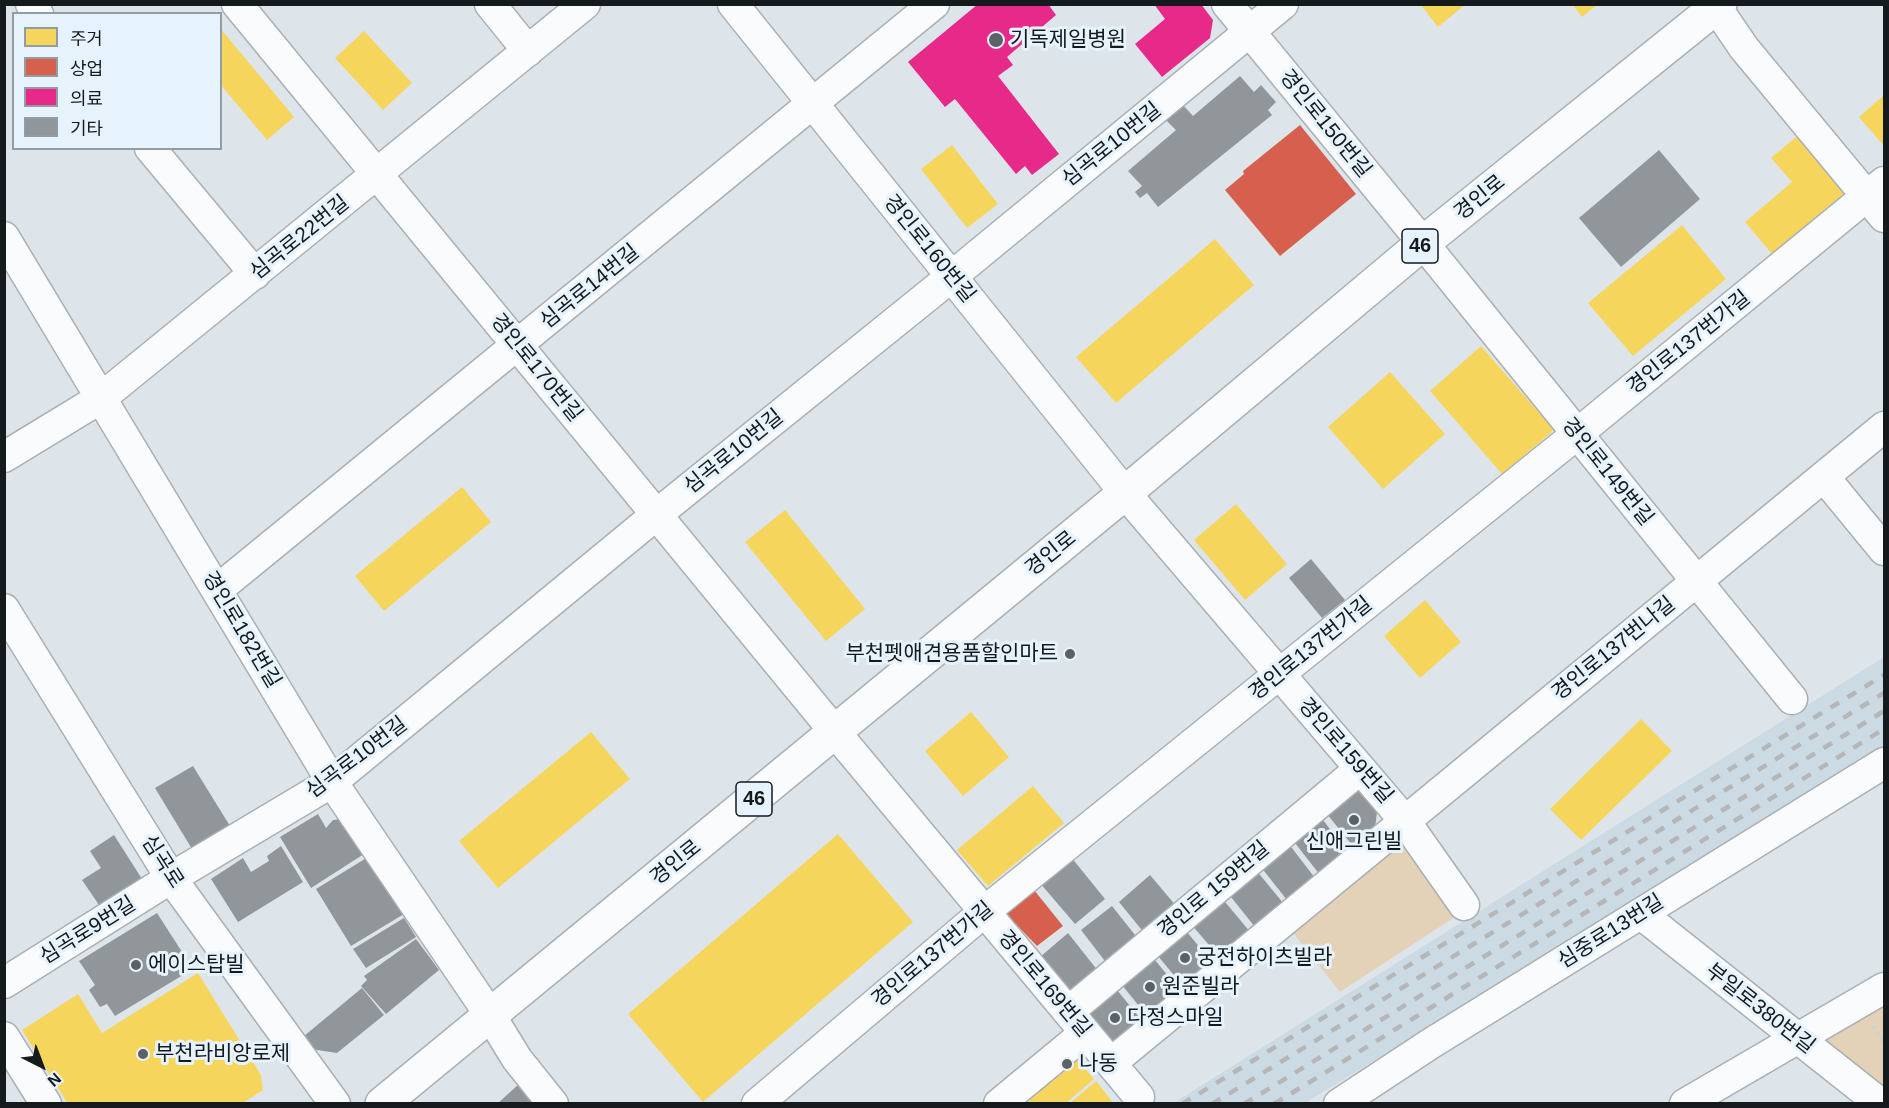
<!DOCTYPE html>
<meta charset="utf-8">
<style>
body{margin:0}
#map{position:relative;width:1889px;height:1108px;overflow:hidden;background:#dee5ea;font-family:Arial,"Noto Sans KR",sans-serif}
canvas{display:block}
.frame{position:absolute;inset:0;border:6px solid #151a1d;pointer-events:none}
.legend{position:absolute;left:12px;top:12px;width:210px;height:138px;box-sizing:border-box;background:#e7f3fc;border:2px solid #939ca3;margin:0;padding:8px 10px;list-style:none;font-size:18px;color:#151a1d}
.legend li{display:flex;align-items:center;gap:12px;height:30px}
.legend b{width:30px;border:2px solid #939ca3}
.north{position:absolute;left:12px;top:1036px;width:60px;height:60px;-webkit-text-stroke:4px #e7f3fc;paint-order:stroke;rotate:138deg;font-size:16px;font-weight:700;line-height:24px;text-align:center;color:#151a1d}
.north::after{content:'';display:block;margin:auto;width:21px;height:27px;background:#151a1d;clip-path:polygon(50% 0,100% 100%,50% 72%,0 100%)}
</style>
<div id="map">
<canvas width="1889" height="1108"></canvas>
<div class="frame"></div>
<ul class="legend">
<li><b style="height:16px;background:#f6d55c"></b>주거</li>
<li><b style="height:16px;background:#d6604d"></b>상업</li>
<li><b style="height:16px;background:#e7298a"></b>의료</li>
<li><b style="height:16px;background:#909699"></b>기타</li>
</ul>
<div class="north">N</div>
</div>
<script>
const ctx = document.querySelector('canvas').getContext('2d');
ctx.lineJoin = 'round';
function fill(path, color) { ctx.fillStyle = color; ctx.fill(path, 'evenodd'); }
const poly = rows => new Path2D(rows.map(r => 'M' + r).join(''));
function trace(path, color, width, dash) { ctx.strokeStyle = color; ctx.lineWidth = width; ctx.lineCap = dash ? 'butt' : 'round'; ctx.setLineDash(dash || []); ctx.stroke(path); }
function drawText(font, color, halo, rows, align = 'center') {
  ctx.font = font + ' Arial,"Noto Sans KR",sans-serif'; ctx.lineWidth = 6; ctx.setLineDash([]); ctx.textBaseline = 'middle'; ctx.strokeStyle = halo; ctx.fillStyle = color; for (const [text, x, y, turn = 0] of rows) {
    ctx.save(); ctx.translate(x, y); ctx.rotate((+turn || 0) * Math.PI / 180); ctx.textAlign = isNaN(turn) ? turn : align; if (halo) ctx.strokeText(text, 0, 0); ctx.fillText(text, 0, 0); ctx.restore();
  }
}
fill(poly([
 [1884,657,1884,747,1305,1103,1172,1104]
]), '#ccdae4');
fill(poly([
 [1403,833,1461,913,1340,992,1287,925],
 [1884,988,1884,1103,1796,1038]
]), '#e4d2b8');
fill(poly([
 [1420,4,1466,4,1438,27],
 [1572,4,1598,4,1582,17],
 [220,28,294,117,267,140,220,84],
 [364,31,412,83,383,110,335,58],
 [1884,95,1884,146,1859,117],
 [1802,132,1849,189,1772,254,1745,222,1792,182,1771,158],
 [952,145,998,204,967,228,921,169],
 [1682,225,1726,279,1633,356,1588,303],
 [1215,239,1254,285,1116,403,1076,357],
 [1481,346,1554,430,1502,474,1430,391],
 [1390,372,1445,434,1383,489,1328,427],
 [462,487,491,522,384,611,355,576],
 [1236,504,1287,564,1245,600,1194,540],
 [785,510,865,609,826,641,745,542],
 [1425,600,1461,642,1420,678,1384,636],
 [971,712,1009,757,963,796,925,751],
 [1641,719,1672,751,1581,840,1550,809],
 [591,732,630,779,498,888,459,841],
 [1033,786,1064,823,988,886,957,850],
 [838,834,913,922,703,1102,628,1014],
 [198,973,261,1075,263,1090,241,1104,68,1104,22,1030,78,994,102,1033],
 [1069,1050,1094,1079,1065,1104,1032,1104,1021,1090],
 [1096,1081,1114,1104,1069,1104]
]), '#f6d55c');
fill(poly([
 [1300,125,1356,194,1280,256,1225,190,1244,174,1243,171],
 [1030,885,1063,926,1037,946,1008,916,1007,903]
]), '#d6604d');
fill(poly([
 [978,4,1048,4,1056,15,1007,57,1013,65,998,76,1059,154,1032,175,1025,166,1016,174,955,99,945,107,908,62],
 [1154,4,1201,4,1213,20,1210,38,1162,77,1135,44,1165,19]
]), '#e7298a');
fill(poly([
 [1240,76,1254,92,1261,85,1276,102,1268,110,1272,115,1158,207,1147,193,1140,198,1135,192,1142,186,1128,171,1176,130,1165,119,1182,104,1193,116],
 [1659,150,1700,199,1621,267,1579,218],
 [1311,559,1345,600,1322,618,1289,578],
 [193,766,230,826,192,849,155,788],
 [1353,782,1377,812,1375,828,1353,846,1322,808],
 [1317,812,1348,853,1320,875,1288,834],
 [318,814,326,828,333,820,340,819,364,854,311,888,280,837],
 [114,835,142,879,99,905,82,880,101,868,90,851],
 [1285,839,1315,878,1287,900,1257,862],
 [281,846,303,882,238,922,211,879,243,858,251,872,269,861,267,856],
 [368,857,404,914,351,946,316,889],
 [1071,857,1105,899,1075,924,1040,883],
 [1251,864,1284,904,1255,927,1223,887],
 [1150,875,1177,907,1145,934,1119,902],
 [1221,897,1251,933,1221,959,1190,923],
 [1112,906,1139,940,1108,965,1081,930],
 [157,913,193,969,115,1016,107,1004,100,1007,89,990,95,985,79,961],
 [404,918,416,937,366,968,353,949],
 [1182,926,1216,967,1187,991,1153,950],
 [1068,933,1102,976,1080,993,1066,990,1040,957],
 [416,939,439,970,386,1014,361,986,367,980,364,976],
 [1150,954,1183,994,1151,1021,1118,980],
 [1113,985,1147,1027,1112,1046,1082,1009],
 [362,988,384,1015,337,1053,311,1049,304,1036],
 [519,1084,536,1104,497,1104]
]), '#909699');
const minor = poly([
 [31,4,38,14],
 [237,4,835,732,1139,1097],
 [490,4,528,51],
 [733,4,1125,493,1405,821,1464,905],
 [1227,4,1423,243,1792,699],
 [1714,4,1744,48,1884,217],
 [150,148,255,274],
 [4,237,332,782,490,1015,517,1059,553,1104],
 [4,457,101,398,585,4],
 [1824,477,1884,550],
 [217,590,934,4],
 [4,609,171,878,335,1104],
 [1641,914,1881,1104],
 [4,983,171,878,332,782,656,515,951,277,1283,4],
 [1068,1012,1360,769],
 [4,1037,46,1104],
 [1111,1063,1884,427],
 [757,1104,984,912,1577,434,1884,182],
 [999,1104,1085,1033],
 [1339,1104,1430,1044,1884,763],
 [1685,1104,1884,988]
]);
const major = poly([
 [382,1104,1125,493,1423,243,1720,4]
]);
trace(minor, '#a9afb2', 33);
trace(major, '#a9afb2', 36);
trace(poly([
 [1873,1026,1884,1043]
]), '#ced0d1', 4, [3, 4.5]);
trace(minor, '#fafbfc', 30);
trace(major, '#fafbfc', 33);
trace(poly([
 [1182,1104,1884,675],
 [1212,1104,1884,693],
 [1244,1104,1884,711],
 [1274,1104,1884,729]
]), '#b4b6b8', 4.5, [10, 10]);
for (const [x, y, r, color] of [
 [996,40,8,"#5b6165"],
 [1070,654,6,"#5b6165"],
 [1354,820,6,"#5b6165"],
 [1185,958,6,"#5b6165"],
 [136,965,6,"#5b6165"],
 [1150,987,6,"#5b6165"],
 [1115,1018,6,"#5b6165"],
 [143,1054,6,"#5b6165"],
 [1067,1064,6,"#5b6165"]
]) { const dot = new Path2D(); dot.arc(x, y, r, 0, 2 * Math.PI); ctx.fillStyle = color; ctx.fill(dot); trace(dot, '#e7f3fc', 2); }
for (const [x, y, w] of [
 [1420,246,36],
 [754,799,36]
]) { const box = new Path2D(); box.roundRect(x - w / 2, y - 17, w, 34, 4.5); ctx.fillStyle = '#e7f3fc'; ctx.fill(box); trace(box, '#151a1d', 1.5); }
drawText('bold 20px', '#151a1d', null, [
 ["46",1420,246],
 ["46",754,799]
]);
drawText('21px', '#151a1d', '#e7f3fc', [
 ["기독제일병원",1010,40],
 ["부천펫애견용품할인마트",1058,654,"right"],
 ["신애그린빌",1354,842,"center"],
 ["궁전하이츠빌라",1197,958],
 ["에이스탑빌",148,965],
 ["원준빌라",1162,987],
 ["다정스마일",1127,1018],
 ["부천라비앙로제",155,1054],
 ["나동",1079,1064]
], 'left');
drawText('21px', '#151a1d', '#e7f3fc', [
 ["경인로150번길",1325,124,51],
 ["심곡로10번길",1112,145,-39],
 ["경인로",1480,198,-39],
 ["심곡로22번길",300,238,-39],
 ["경인로160번길",929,249,51],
 ["심곡로14번길",590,287,-39],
 ["경인로137번가길",1689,343,-39],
 ["경인로170번길",536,368,51],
 ["심곡로10번길",734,452,-39],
 ["경인로149번길",1607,472,51],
 ["경인로",1051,554,-39],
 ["경인로182번길",241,630,59],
 ["경인로137번가길",1311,649,-39],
 ["경인로137번나길",1614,649,-39],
 ["경인로159번길",1345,751,49],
 ["심곡로10번길",357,758,-37],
 ["심곡로",162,862,57],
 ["경인로",676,863,-39],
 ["경인로 159번길",1214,890,-40],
 ["심곡로9번길",88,931,-32],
 ["심중로13번길",1611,932,-32],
 ["경인로137번가길",933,955,-40],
 ["경인로169번길",1044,984,50],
 ["부일로380번길",1760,1009,38]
]);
</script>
